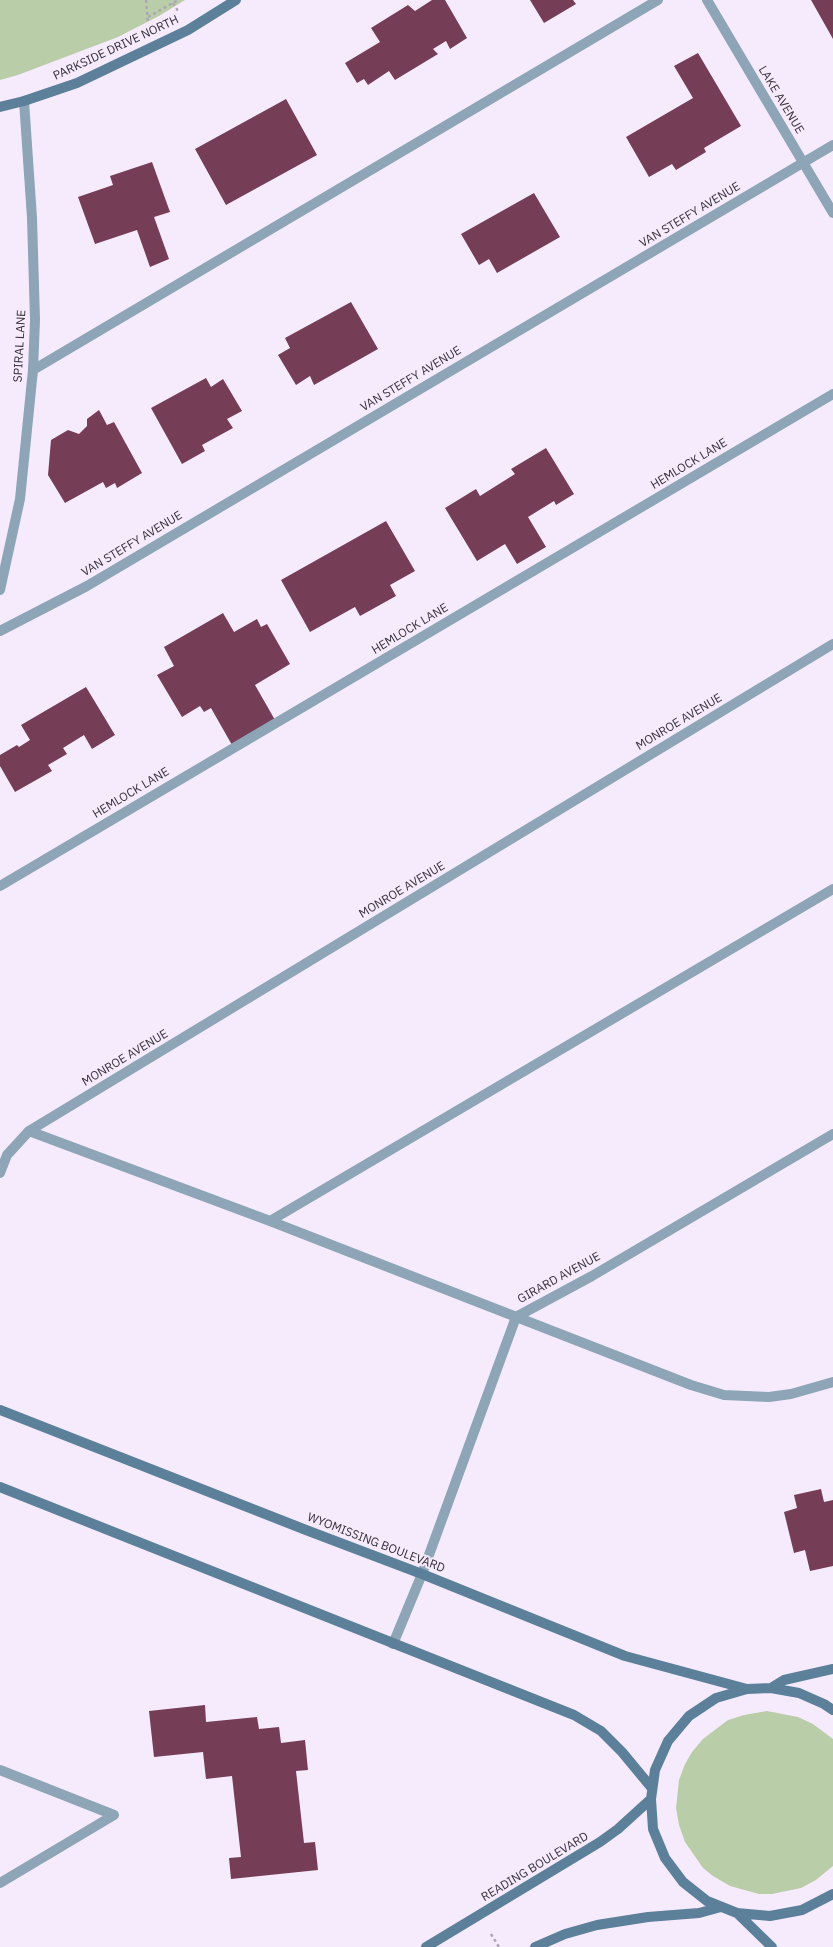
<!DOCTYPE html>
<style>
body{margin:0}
canvas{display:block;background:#f6ebfd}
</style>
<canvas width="833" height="1947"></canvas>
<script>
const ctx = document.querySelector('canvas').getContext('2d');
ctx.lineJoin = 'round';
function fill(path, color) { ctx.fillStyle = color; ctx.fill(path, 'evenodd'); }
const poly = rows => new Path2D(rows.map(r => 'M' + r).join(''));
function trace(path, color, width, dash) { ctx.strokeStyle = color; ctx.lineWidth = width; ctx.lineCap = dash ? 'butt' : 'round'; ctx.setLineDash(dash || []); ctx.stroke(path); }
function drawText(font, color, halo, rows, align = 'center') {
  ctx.font = font + ' "IBM Plex Sans",sans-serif'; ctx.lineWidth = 4; ctx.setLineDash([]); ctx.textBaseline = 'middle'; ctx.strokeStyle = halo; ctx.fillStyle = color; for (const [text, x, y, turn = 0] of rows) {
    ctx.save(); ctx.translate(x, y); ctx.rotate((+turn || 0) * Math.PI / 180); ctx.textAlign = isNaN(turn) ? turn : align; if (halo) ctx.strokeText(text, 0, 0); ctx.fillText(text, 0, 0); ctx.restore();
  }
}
fill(poly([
 [0,0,185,0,159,16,118,37,18,75,0,80],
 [767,1711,798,1717,813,1724,833,1739,833,1866,816,1880,801,1888,772,1894,759,1894,730,1886,713,1876,703,1868,685,1842,679,1825,676,1808,679,1780,685,1764,692,1752,703,1739,728,1720,744,1715]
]), '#bacda9');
fill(poly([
 [432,0,445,0,467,38,450,49,446,41,433,49,438,54,395,80,389,71,368,85,364,79,357,83,345,63,380,42,371,28,408,5,415,11],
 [530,0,573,0,576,4,544,23],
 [811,0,833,0,833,39],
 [698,53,741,126,704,148,706,152,676,170,672,164,649,177,626,137,693,98,674,66],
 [286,99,317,155,226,205,195,149],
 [152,162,170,212,154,217,169,259,150,267,137,230,95,244,78,197,113,185,110,176],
 [534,193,560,237,497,273,489,259,479,265,461,234],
 [351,302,378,349,314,385,310,376,296,385,278,355,290,348,285,338],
 [206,378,211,387,223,379,242,411,227,419,233,428,202,445,205,451,182,464,151,408],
 [99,410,107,425,114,422,142,473,117,488,115,483,106,488,103,482,65,503,48,475,51,440,68,430,79,434,87,426,87,419],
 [546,448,574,494,556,505,554,501,528,517,546,547,517,564,505,544,477,561,445,508,476,489,480,496,515,474,511,469],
 [386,521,415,571,390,585,396,596,360,616,355,607,310,632,281,580],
 [223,613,234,632,257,619,261,627,267,624,290,664,255,685,275,720,232,745,211,708,204,712,200,706,182,717,157,675,174,666,164,647],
 [86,687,115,735,92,749,84,735,63,748,67,754,48,765,52,771,15,792,0,766,0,755,17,745,19,747,30,740,21,725],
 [821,1489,824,1502,833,1500,833,1566,810,1571,805,1550,794,1553,784,1512,797,1508,794,1495],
 [205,1705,206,1722,257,1717,259,1729,279,1727,281,1743,305,1740,308,1770,296,1771,304,1843,315,1842,318,1870,231,1879,229,1858,241,1857,232,1776,206,1779,203,1752,154,1757,149,1711]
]), '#753d56');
trace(poly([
 [146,0,148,24],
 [173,3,178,11],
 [148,17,178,0],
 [491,1934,499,1947]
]), '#aea6b4', 2.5, [3, 3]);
trace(poly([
 [33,370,658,0],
 [29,1131,270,1221,691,1385,724,1395,769,1397,791,1394,833,1382],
 [270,1221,833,889],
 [0,1770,114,1815,0,1883]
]), '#8da5b7', 10);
trace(poly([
 [707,0,833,213],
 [0,590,20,499,33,370,35,320,32,218,24,101],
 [0,631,87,586,833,145],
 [0,886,833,394],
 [0,1173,7,1155,29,1131,833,644],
 [393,1644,422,1574,516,1317,592,1276,833,1134]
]), '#8da5b7', 10);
trace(poly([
 [0,107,24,101,77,83,188,30,236,0],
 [0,1410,306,1530,422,1574,625,1656,747,1689],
 [0,1487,574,1715,601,1731,622,1752,651,1787],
 [771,1688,784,1680,833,1669],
 [833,1710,824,1704,799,1693,771,1688,747,1689,716,1698,689,1716,668,1741,655,1770,651,1799,653,1829,665,1858,683,1882,707,1901,737,1913,770,1916,802,1910,833,1894],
 [737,1913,772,1947],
 [426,1947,600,1842,618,1829,651,1799],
 [535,1947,565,1934,597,1925,648,1917,699,1913,721,1907]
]), '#5c809a', 10);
drawText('12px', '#353039', '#f6ebfd', [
 ["PARKSIDE DRIVE NORTH",116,48,-25],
 ["LAKE AVENUE",781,100,59],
 ["VAN STEFFY AVENUE",690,215,-31],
 ["SPIRAL LANE",20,346,-87],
 ["VAN STEFFY AVENUE",411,379,-31],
 ["HEMLOCK LANE",689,464,-31],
 ["VAN STEFFY AVENUE",132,544,-31],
 ["HEMLOCK LANE",410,629,-31],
 ["MONROE AVENUE",679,722,-31],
 ["HEMLOCK LANE",131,793,-31],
 ["MONROE AVENUE",402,890,-31],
 ["MONROE AVENUE",125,1058,-31],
 ["GIRARD AVENUE",559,1278,-29],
 ["WYOMISSING BOULEVARD",376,1543,21],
 ["READING BOULEVARD",535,1867,-31]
]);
</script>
